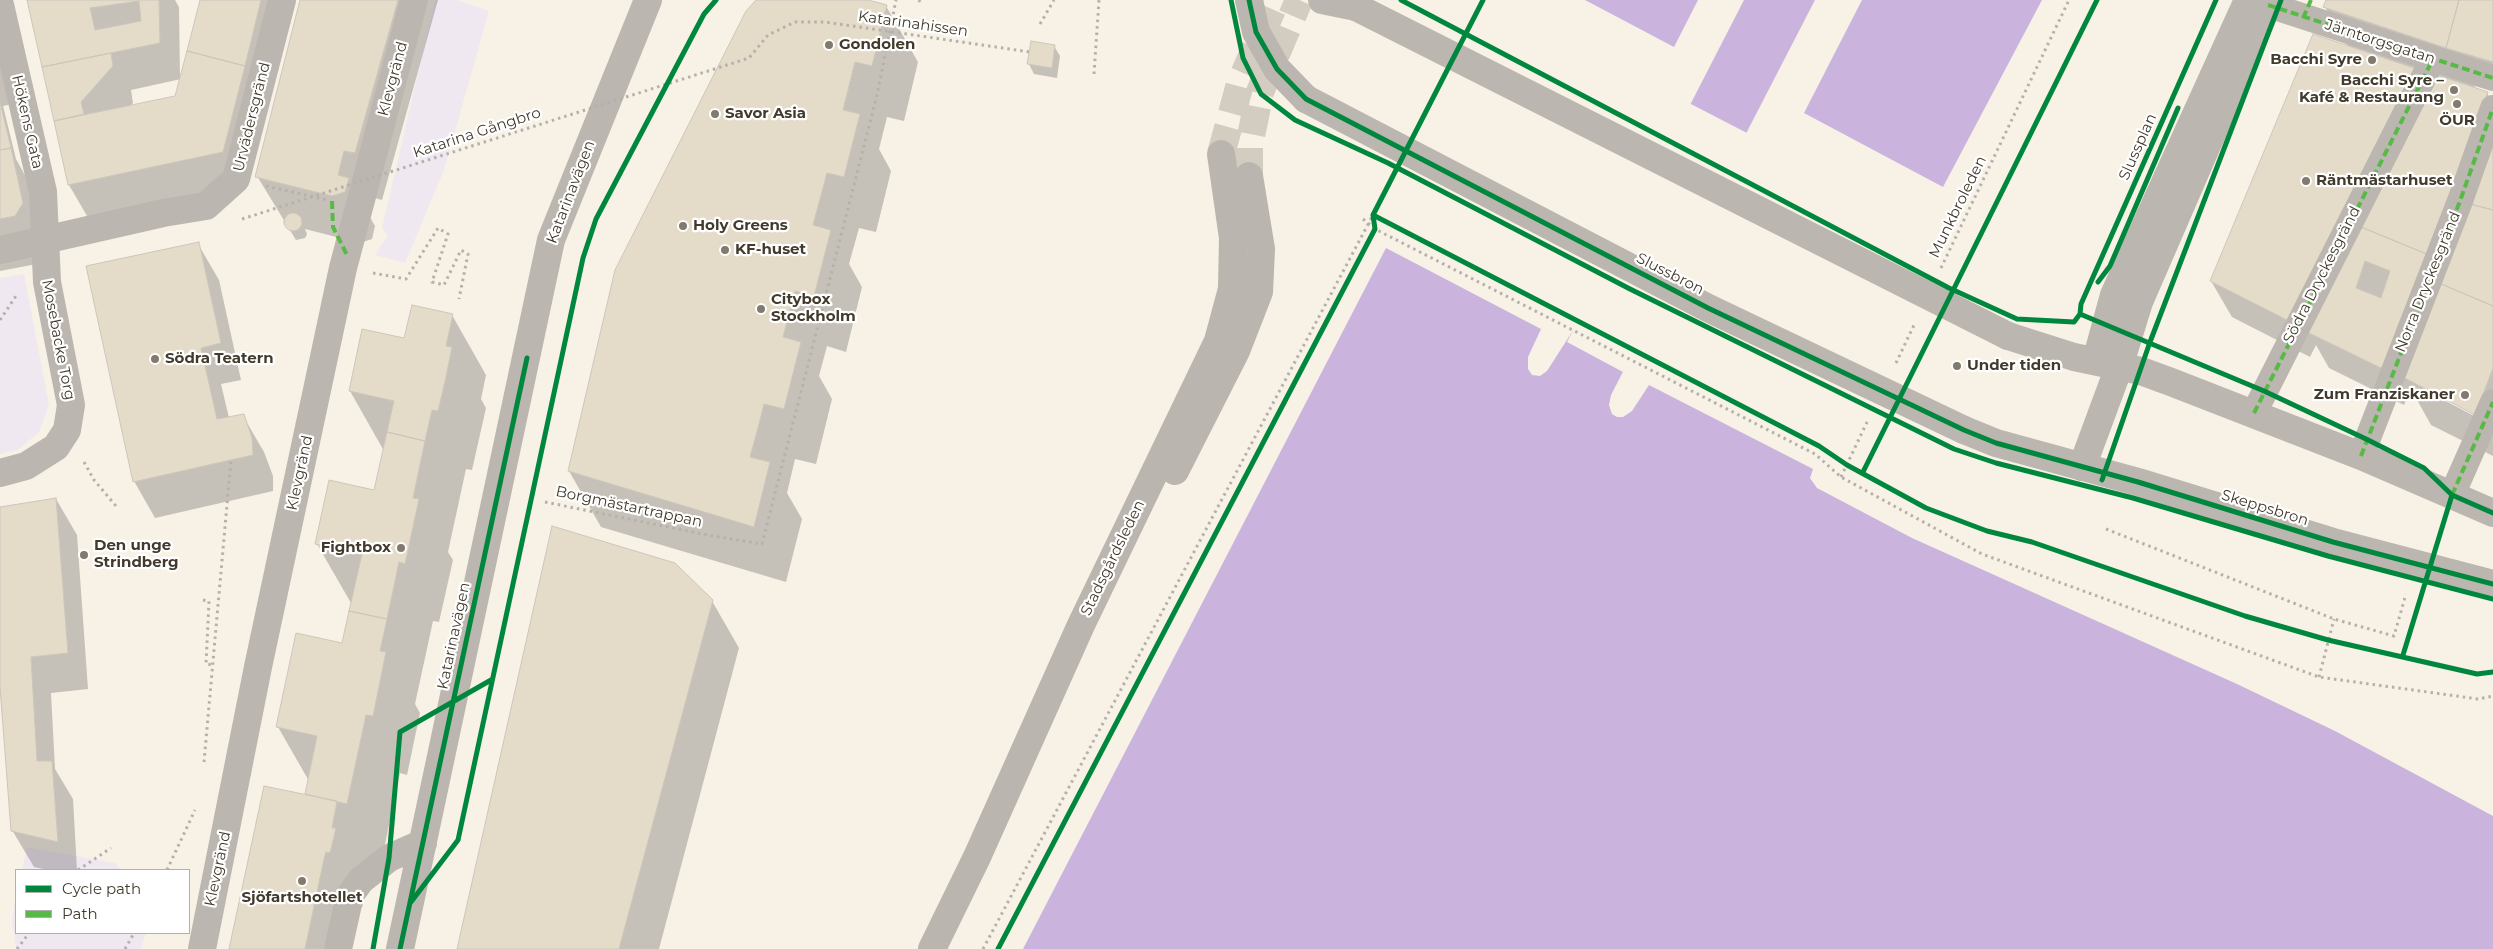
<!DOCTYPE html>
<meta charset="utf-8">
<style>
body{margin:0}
#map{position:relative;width:2493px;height:949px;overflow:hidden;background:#f7f1e6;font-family:Montserrat,sans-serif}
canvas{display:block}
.legend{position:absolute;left:15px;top:869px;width:175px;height:65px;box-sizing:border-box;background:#fff;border:1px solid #b3b0ab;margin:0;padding:6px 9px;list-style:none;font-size:15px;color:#423a2c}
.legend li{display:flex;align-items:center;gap:10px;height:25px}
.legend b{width:25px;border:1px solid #b3b0ab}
</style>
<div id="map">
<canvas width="2493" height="949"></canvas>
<ul class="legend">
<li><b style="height:6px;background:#00873e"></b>Cycle path</li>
<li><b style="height:6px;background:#58b947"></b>Path</li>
</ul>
</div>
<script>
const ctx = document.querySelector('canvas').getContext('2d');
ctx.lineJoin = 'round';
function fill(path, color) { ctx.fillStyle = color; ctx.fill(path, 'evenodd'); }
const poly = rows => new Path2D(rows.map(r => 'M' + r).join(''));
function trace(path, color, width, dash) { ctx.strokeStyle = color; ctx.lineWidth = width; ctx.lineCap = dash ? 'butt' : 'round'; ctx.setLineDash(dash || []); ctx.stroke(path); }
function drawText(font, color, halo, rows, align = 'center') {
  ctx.font = font + ' Montserrat,sans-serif'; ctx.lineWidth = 4.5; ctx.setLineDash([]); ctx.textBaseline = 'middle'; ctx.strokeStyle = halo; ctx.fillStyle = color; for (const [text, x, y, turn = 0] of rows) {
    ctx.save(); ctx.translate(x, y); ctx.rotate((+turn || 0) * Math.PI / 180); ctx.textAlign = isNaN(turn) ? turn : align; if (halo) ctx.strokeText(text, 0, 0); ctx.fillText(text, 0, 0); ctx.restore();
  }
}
fill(poly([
 [435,0,457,0,489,11,444,170,405,263,375,255,388,235,382,228],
 [24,274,49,405,39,432,18,450,0,454,0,278],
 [27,847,115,863,121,870,22,870],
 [16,897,16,933,146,933,141,949,16,949,12,920]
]), '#f0e8f0');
fill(poly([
 [1585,0,1698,0,1674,47],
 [1744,0,1815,0,1611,395,1609,405,1612,414,1617,417,1623,417,1632,411,1649,385,1813,469,1810,478,1817,488,1912,538,2237,684,2335,731,2493,816,2493,949,1023,949,1386,248,1541,329,1528,357,1528,369,1532,375,1540,376,1547,371,1579,321],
 [1862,0,2042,0,1943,187,1804,113]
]), '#cab4de');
fill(poly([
 [1689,103,1749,134,1653,321,1623,372,1567,342]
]), '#f7f1e6');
fill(poly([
 [28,0,175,0,179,7,180,79,201,0,291,0,243,189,90,221,69,185],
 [181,79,177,97,130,106,133,103,131,90],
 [301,0,438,0,382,200,371,197,367,212,375,226,372,239,360,243,305,229,307,234,305,238,296,240,257,176],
 [758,0,863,0,886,6,918,62,904,121,887,117,879,149,891,171,876,232,859,228,849,264,862,287,846,352,827,346,819,376,832,399,816,464,795,459,787,493,802,519,786,582,601,527,569,471],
 [2327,0,2493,0,2493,91,2475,86,2474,89,2487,93,2493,103,2493,456,2431,425,2411,389,2404,405,2329,368,2316,345,2310,357,2232,317,2211,281,2348,47,2325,7],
 [2440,395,2481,416,2480,419,2440,398],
 [1054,46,1060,56,1057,78,1034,74,1029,64],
 [0,51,12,104,3,106,16,159,37,197,42,263,0,271],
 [198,244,219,280,241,380,221,384,229,418,243,416,264,452,273,476,273,491,155,518,134,481],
 [452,315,486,375,481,399,486,408,472,470,466,469,448,552,453,560,439,622,433,621,415,704,420,713,407,775,400,773,381,863,367,885,362,908,358,907,349,949,230,949,306,796,309,781,278,727,343,644,351,603,317,544,375,491,384,451,350,391,363,331,405,340],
 [56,499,77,535,88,689,51,693,55,769,73,799,77,870,48,870,34,867,12,830,0,688,0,508],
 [712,601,739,648,659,949,458,949]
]), '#0003');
const building = poly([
 [27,0,159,0,160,43,42,67,27,0],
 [139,1,141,21,95,30,90,8,139,1],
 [200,0,261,0,245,66,187,51,200,0],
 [300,0,398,0,355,153,344,151,338,175,349,178,345,192,332,196,255,177,300,0],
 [756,0,868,0,887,5,872,66,855,62,843,110,860,114,844,177,827,173,813,225,831,230,814,296,795,291,783,337,801,342,784,409,764,404,758,428,750,457,770,462,754,527,568,471,615,270,746,11,756,0],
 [2326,0,2459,0,2446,48,2323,7,2326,0],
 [2459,0,2493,0,2493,62,2446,48,2459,0],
 [2313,34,2417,69,2289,321,2210,281,2313,34],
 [1031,41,1055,45,1052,68,1027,64,1031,41],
 [187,51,245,66,223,152,68,185,54,121,175,96,187,51],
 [111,53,113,66,81,102,84,114,54,121,42,67,111,53],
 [2437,75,2488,92,2429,255,2361,227,2437,75],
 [0,102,11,148,0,150,0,102],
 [2493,141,2493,210,2470,204,2493,141],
 [11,148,23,203,15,216,0,219,0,150,11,148],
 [2470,204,2493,210,2493,306,2439,283,2470,204],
 '284 222a9 9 0 1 1 18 0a9 9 0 1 1-18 0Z',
 [2361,227,2429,255,2383,369,2307,332,2361,227],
 [2365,261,2390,271,2381,298,2356,288,2365,261],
 [199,242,221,343,201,348,217,419,244,414,252,438,253,455,133,482,86,266,199,242],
 [2439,283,2493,306,2493,368,2475,415,2403,377,2439,283],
 [412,305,453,314,446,346,452,347,446,377,438,411,432,410,425,441,387,432,394,401,349,391,362,329,404,338,412,305],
 [387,432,425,441,413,498,419,499,405,564,399,562,387,619,349,611,362,554,315,544,329,480,374,490,387,432],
 [56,498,68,653,31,657,37,761,52,761,58,842,11,831,0,687,0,507,56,498],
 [552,526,675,563,713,600,619,949,457,949,552,526],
 [349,611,387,619,380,651,386,652,373,716,366,715,347,804,305,794,317,736,276,727,296,633,342,643,349,611],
 [264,786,337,801,332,828,336,828,330,853,326,852,324,859,305,949,229,949,264,786]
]);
fill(building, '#e5dbc9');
trace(building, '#ccc6bb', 1);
trace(poly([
 [1221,154,1240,84,1276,0],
 [1249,176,1249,146,1260,92,1299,0]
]), '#d3ccc1', 28, [28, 14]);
trace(poly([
 [919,0,920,2],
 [1040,24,1054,0],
 [1094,74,1099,0],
 [266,186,328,200],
 [1363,219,1375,229,1815,454,1841,477,1982,554,2319,677,2478,699,2493,696],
 [1941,268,2069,0],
 [373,273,406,279,438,228,448,234,432,282,444,285,461,250,468,254,459,299],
 [0,320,16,296],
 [1896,363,1915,323],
 [84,462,94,480,116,506],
 [1841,477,1868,420],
 [545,502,708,535,762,544,877,95,896,0],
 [2106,529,2334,619,2394,636,2406,594],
 [203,600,209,601,206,664,213,665],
 [2319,677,2334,619],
 [204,762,231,460],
 [78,870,111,848],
 [167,870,195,810],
 [17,949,29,933],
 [125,949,134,933],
 [983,949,1373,215]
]), '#b6b0aa', 3, [2.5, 4]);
trace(poly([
 [2268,5,2493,78],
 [2254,413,2433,59],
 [2361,456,2460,201,2493,108],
 [2452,495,2493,402]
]), '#bbb6af', 26);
trace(poly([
 [1322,0,1356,7],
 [0,5,43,192,47,282,71,405,67,430,56,447,26,466,0,473],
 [0,250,163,213,206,206,236,179,282,0],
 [2096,361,2114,295,2248,0],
 [2082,467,2119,367,2139,302,2270,0],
 [202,949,258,667,343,268,414,0],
 [338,949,350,895,361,880,389,858,423,843],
 [400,949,551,240,648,0]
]), '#bbb6af', 28);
trace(poly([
 [1249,0,1256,32,1277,69,1306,99],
 [2008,336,2074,357,2141,371,2171,382,2361,456,2493,513],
 [1964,430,1996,443,2138,482,2333,542,2493,584]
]), '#bbb6af', 28);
trace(poly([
 [1175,471,1236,351,1259,292,1261,249,1249,176],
 [932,949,977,857,1081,625,1218,341,1232,289,1233,238,1221,154]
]), '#bab5ae', 28);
trace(poly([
 [242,219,749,58,768,35,795,22,825,22,1030,52]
]), '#b6b0aa', 3, [2.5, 4]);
trace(poly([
 [1356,7,2008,336],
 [1306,99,1708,308,1964,430]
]), '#bbb6af', 28);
trace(poly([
 [2268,5,2493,78],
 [2303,18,2311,0],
 [332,201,333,227,347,255],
 [2254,413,2433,59],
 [2361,456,2460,201,2493,108],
 [2452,495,2493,402]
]), '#58b947', 4, [8, 4]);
trace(poly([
 [1231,0,1243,58,1261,94,1295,120,1388,163,1630,289,1954,449,1996,463,2133,498,2328,556,2493,599],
 [1249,0,1256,32,1277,69,1306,99,1708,308,1964,430,1996,443,2138,482,2333,542,2493,584],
 [1401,0,1949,288,2017,319,2074,322,2080,314,2081,304,2216,0],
 [1373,215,1819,446,1847,465,1926,508,1987,531,2032,542,2245,616,2328,640,2477,674,2493,672],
 [2098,282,2110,266,2178,108],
 [2080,314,2264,391,2366,439,2424,468,2452,495,2493,513],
 [1863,472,2097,0],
 [2102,480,2150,342,2281,0],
 [2403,655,2452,495],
 [411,902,458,840,583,258,596,219,704,14,716,0],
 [373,949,389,858,400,732,491,680],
 [400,949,527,358],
 [998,949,1375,229,1373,215,1483,0]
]), '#00873e', 5);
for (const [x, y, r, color] of [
 [829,45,5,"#817a6d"],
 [2372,60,5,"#817a6d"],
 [2454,90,5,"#817a6d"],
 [2457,104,5,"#817a6d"],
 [715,114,5,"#817a6d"],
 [2306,181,5,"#817a6d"],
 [683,226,5,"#817a6d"],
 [725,250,5,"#817a6d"],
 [761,309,5,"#817a6d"],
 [155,359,5,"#817a6d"],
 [1957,366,5,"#817a6d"],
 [2465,395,5,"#817a6d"],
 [401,548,5,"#817a6d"],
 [84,555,5,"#817a6d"],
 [302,881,5,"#817a6d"]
]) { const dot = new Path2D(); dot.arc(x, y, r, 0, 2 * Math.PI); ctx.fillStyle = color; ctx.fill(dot); trace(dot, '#fff', 2); }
drawText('15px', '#423a2c', '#fff', [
 ["Katarinahissen",913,24,8],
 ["Järntorgsgatan",2380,42,18],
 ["Klevgränd",393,79,-75],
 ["Urvädersgränd",252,117,-76],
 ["Hökens Gata",27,122,77],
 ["Katarina Gångbro",477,133,-18],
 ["Slussplan",2138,147,-66],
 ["Katarinavägen",571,192,-69],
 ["Munkbroleden",1958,207,-64],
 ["Slussbron",1670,274,27],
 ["Södra Dryckesgränd",2322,275,-63],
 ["Norra Dryckesgränd",2428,282,-68],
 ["Mosebacke Torg",58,340,79],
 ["Klevgränd",300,473,-78],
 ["Borgmästartrappan",629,507,12],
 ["Skeppsbron",2265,508,17],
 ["Stadsgårdsleden",1113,558,-64],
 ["Katarinavägen",454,636,-78],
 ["Klevgränd",218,869,-78]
]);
drawText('bold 15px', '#423a2c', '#fff', [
 ["Gondolen",839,45],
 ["Bacchi Syre",2362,60,"right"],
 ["Bacchi Syre –",2444,81,"right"],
 ["Kafé & Restaurang",2444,98,"right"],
 ["Savor Asia",725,114],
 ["ÖUR",2457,121,"center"],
 ["Räntmästarhuset",2316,181],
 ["Holy Greens",693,226],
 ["KF-huset",735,250],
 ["Citybox",771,300],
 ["Stockholm",771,317],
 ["Södra Teatern",165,359],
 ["Under tiden",1967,366],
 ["Zum Franziskaner",2455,395,"right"],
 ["Den unge",94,546],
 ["Strindberg",94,563],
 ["Fightbox",391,548,"right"],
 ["Sjöfartshotellet",302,898,"center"]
], 'left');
</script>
